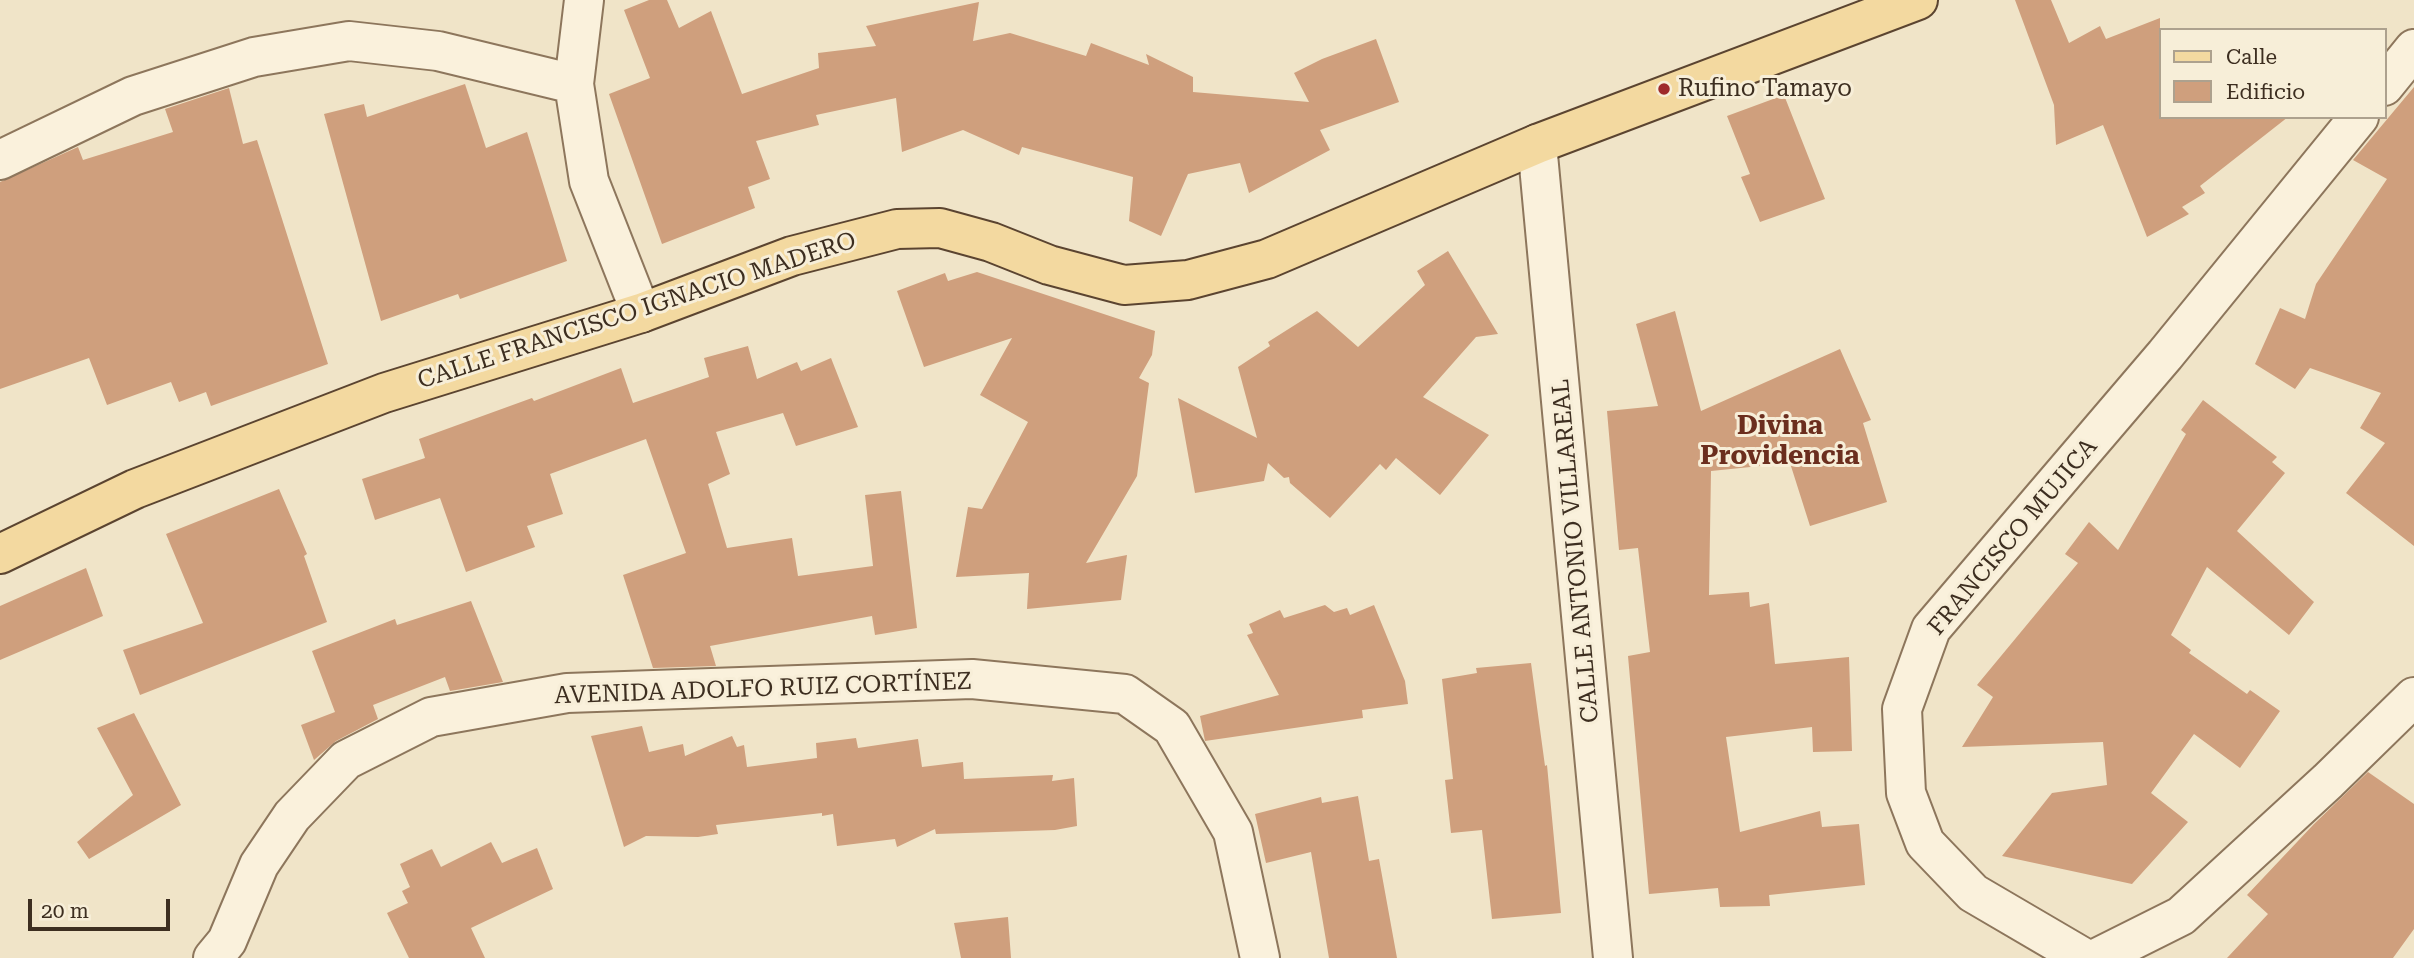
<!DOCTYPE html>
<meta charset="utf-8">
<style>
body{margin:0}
#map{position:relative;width:2414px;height:958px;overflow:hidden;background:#f0e4c8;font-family:"Roboto Serif",serif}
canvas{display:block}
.legend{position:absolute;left:2159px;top:28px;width:228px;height:91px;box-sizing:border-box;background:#f7eed8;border:2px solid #ada18e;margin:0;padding:9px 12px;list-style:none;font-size:21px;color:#3d2e20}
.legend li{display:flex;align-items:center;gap:14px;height:35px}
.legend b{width:35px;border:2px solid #ada18e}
.scale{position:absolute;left:28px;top:899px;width:142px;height:32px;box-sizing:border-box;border:4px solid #3d2e20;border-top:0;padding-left:9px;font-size:21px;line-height:24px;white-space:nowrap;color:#3d2e20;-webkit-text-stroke:5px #f7eed8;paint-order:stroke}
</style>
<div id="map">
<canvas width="2414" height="958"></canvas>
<ul class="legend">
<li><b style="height:9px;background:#f3d9a0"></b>Calle</li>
<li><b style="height:19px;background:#cf9f7d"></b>Edificio</li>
</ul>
<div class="scale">20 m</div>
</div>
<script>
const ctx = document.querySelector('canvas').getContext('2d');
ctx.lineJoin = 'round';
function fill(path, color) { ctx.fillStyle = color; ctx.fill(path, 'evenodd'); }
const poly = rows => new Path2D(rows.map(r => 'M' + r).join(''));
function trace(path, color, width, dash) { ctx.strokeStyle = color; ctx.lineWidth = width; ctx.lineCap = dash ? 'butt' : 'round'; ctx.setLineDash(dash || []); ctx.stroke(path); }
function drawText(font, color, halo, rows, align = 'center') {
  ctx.font = font + ' "Roboto Serif",serif'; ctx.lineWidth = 6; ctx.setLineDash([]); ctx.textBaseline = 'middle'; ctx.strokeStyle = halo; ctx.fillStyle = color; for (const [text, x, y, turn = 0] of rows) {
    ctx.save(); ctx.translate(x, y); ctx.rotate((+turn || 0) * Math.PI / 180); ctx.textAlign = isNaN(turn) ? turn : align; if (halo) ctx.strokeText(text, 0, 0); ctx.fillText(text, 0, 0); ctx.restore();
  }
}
fill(poly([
 [649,0,667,0,679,28,711,11,742,94,819,68,818,53,876,46,866,26,979,2,973,41,1010,33,1086,56,1091,43,1149,65,1146,54,1193,77,1193,92,1309,102,1294,73,1322,59,1376,39,1399,102,1320,130,1330,150,1249,193,1240,163,1188,174,1161,236,1129,221,1133,177,1022,147,1019,155,963,130,902,152,896,98,816,115,819,125,756,141,770,179,748,187,755,208,662,244,609,94,650,78,624,10],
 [2015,0,2051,0,2069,43,2100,26,2106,39,2160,18,2160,117,2288,117,2200,186,2205,193,2182,207,2189,214,2147,237,2103,125,2056,145,2054,105],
 [465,84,486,148,527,132,567,261,460,299,458,294,381,321,324,114,364,104,367,117],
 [2414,87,2414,546,2346,493,2385,443,2360,428,2381,393,2310,368,2295,389,2255,364,2280,308,2305,319,2316,284,2387,179,2353,160],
 [229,88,243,144,257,140,328,364,211,406,206,392,179,402,171,382,107,405,89,358,0,389,0,182,78,147,83,160,173,132,165,109],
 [1784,95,1825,199,1760,222,1741,177,1750,174,1727,116],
 [1448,251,1498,334,1476,337,1423,397,1489,435,1440,495,1396,458,1386,470,1380,464,1330,518,1290,483,1289,477,1284,478,1268,463,1264,481,1195,493,1178,398,1257,438,1238,367,1270,346,1268,342,1317,311,1358,347,1425,285,1417,271],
 [977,272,1155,331,1152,355,1139,378,1149,383,1137,476,1086,563,1127,555,1121,600,1027,609,1029,573,956,577,968,507,982,509,1028,422,980,395,1012,338,924,367,897,291,945,273,948,281],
 [1675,311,1701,411,1840,349,1871,420,1863,423,1887,502,1810,526,1790,463,1711,471,1709,595,1749,592,1750,607,1769,603,1775,664,1849,657,1852,751,1813,752,1812,727,1726,737,1740,832,1820,811,1822,827,1859,824,1865,885,1769,895,1770,906,1720,907,1718,888,1649,894,1628,656,1650,652,1638,548,1619,550,1607,411,1658,406,1636,324],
 [748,346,757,379,797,362,801,371,831,358,858,427,796,446,783,413,716,432,730,474,708,484,727,548,792,538,798,576,873,566,865,495,901,491,917,628,875,635,872,616,710,646,716,666,653,668,623,575,686,553,646,439,550,474,563,514,527,526,535,547,466,572,440,498,375,520,362,479,425,458,419,439,532,398,534,401,621,368,633,403,709,377,704,358],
 [2203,400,2277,457,2272,462,2285,473,2237,531,2314,602,2289,635,2207,567,2171,635,2191,650,2189,653,2247,694,2250,690,2280,711,2240,768,2194,734,2151,793,2188,822,2132,884,2002,856,2052,793,2107,785,2103,742,1962,747,1993,697,1977,685,2078,563,2065,554,2089,522,2118,550,2186,434,2181,430],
 [279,489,307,554,304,556,327,622,140,695,123,650,203,623,166,534],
 [86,568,103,616,0,660,0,606],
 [471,601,503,682,450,691,445,677,373,705,378,719,336,741,314,760,301,725,335,712,312,651,395,619,397,625],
 [1325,605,1334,612,1347,608,1350,615,1374,605,1405,681,1408,704,1362,710,1363,718,1205,741,1200,716,1279,695,1247,635,1253,633,1249,624,1280,610,1284,618],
 [1531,663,1545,766,1547,765,1561,913,1492,919,1482,830,1451,833,1445,780,1453,779,1442,679,1477,673,1476,668],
 [134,713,181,805,89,859,77,842,133,795,97,728],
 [642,726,649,752,683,744,685,756,732,736,737,747,744,745,747,767,817,758,816,743,856,738,858,748,918,739,922,767,963,762,964,779,1053,775,1052,781,1074,778,1077,826,1055,830,936,834,935,829,897,847,895,839,837,846,833,814,822,816,822,813,716,825,718,834,698,837,646,836,624,847,591,736],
 [2368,772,2414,804,2414,929,2393,958,2227,958,2268,914,2247,895,2314,824],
 [1358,796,1369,861,1379,859,1397,958,1329,958,1311,852,1266,863,1255,814,1321,797,1322,803],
 [491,842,502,863,537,848,553,889,471,928,485,958,409,958,387,913,408,903,402,891,410,887,400,864,432,849,441,867],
 [1008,917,1011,958,961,958,954,923]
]), '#cf9f7d');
const minor = poly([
 [584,0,574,84,589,181,641,313],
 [2384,86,2414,49],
 [1537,144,1613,958],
 [0,160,133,96,254,57,349,41,438,51,574,84],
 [213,958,227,941,259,865,292,816,346,760,431,717,567,693,972,679,1125,694,1172,727,1233,832,1260,958],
 [2084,958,1973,893,1925,843,1906,793,1902,709,1931,629,2165,355,2359,117],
 [2097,958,2181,916,2328,781,2414,697]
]);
const major = poly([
 [0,554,135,489,384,393,641,313,792,256,897,229,940,228,991,242,1049,265,1124,285,1188,280,1267,259,1537,144,1918,0]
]);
trace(minor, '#8d765c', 42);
trace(major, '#5b4430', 42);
trace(minor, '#faf1dc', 38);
trace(major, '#f3d9a0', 38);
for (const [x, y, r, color] of [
 [1664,89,7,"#9e2a2b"]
]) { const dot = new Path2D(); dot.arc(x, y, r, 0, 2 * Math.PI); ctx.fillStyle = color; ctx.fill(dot); trace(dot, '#f7eed8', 2.5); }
drawText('24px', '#3d2e20', '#f7eed8', [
 ["Rufino Tamayo",1678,89]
], 'left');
drawText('24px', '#3d2e20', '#f7eed8', [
 ["CALLE FRANCISCO IGNACIO MADERO",637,311,-18],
 ["FRANCISCO MUJICA",2013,537,-50],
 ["CALLE ANTONIO VILLAREAL",1576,551,-95],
 ["AVENIDA ADOLFO RUIZ CORTÍNEZ",763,689,-2]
]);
drawText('bold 26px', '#6b2e1e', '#f7eed8', [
 ["Divina",1780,426],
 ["Providencia",1780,456]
]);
</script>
